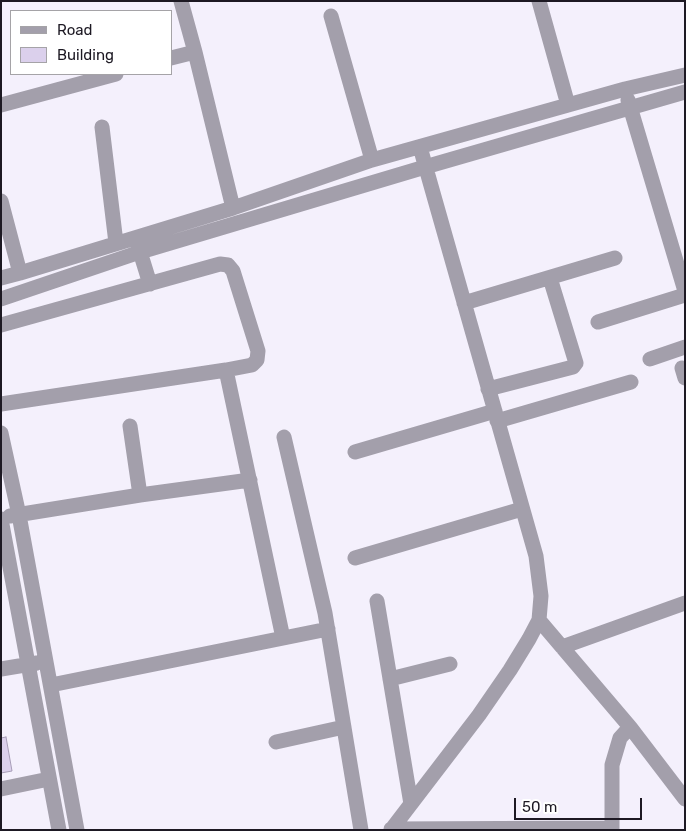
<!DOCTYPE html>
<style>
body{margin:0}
#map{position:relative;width:686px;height:831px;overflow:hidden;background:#f4f0fc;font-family:Rubik,sans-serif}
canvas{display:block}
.frame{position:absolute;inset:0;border:2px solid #1d1923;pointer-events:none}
.legend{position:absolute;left:10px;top:10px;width:162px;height:65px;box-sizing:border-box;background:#fff;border:1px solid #a5a3a7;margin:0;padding:6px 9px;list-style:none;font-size:15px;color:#1d1923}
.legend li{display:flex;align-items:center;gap:10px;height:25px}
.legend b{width:25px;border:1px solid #a5a3a7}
.scale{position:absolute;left:514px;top:798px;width:128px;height:22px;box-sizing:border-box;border:2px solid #1d1923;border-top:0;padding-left:6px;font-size:15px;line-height:18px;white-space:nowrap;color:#1d1923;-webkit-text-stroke:4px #fff;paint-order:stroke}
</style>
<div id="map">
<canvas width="686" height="831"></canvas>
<div class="frame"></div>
<ul class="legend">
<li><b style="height:6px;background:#a39fab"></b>Road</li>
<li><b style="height:14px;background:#dbd0ec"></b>Building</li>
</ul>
<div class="scale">50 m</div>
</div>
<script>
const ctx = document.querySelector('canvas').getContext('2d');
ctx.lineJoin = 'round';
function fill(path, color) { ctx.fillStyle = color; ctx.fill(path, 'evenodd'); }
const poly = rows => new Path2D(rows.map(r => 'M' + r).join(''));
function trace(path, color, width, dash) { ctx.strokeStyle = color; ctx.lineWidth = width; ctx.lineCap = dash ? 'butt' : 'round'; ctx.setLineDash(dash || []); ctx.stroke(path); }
const building = poly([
 [6,737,12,771,1,773,1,738,6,737]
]);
fill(building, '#dbd0ec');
trace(building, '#a79db7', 1);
trace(poly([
 [181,1,195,52,233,208],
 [539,1,568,105],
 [331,16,372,160],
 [171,58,195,52],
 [628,100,685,291],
 [1,105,116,74],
 [102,127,116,243],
 [1,201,20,273],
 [137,242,150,284],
 [1,278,20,273,233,208,372,160,625,89,685,75],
 [1,299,140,252,425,167,685,92],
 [464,303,615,258],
 [598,322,685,295],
 [1,325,220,264,228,265,233,271,258,351,257,360,252,365,226,370,1,404],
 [650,359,685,347],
 [682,368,685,378],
 [226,370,283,638],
 [488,389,573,367,576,363,550,278],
 [497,421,631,382],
 [130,426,140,495],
 [1,433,19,515,77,830],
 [284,437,325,613,361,830],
 [355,452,495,411],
 [10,516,140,495,250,480],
 [1,519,59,830],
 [355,558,522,509],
 [377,601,411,804],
 [539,620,630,727,685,799],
 [562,647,685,603],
 [1,669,37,663],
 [390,679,450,664],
 [51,685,328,629],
 [276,742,344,727],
 [1,789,49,779],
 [391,829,611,828],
 [391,830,479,715,510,670,529,639,539,620,541,596,536,556,420,147],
 [612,830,612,765,620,738,630,727]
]), '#a39fab', 15);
</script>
